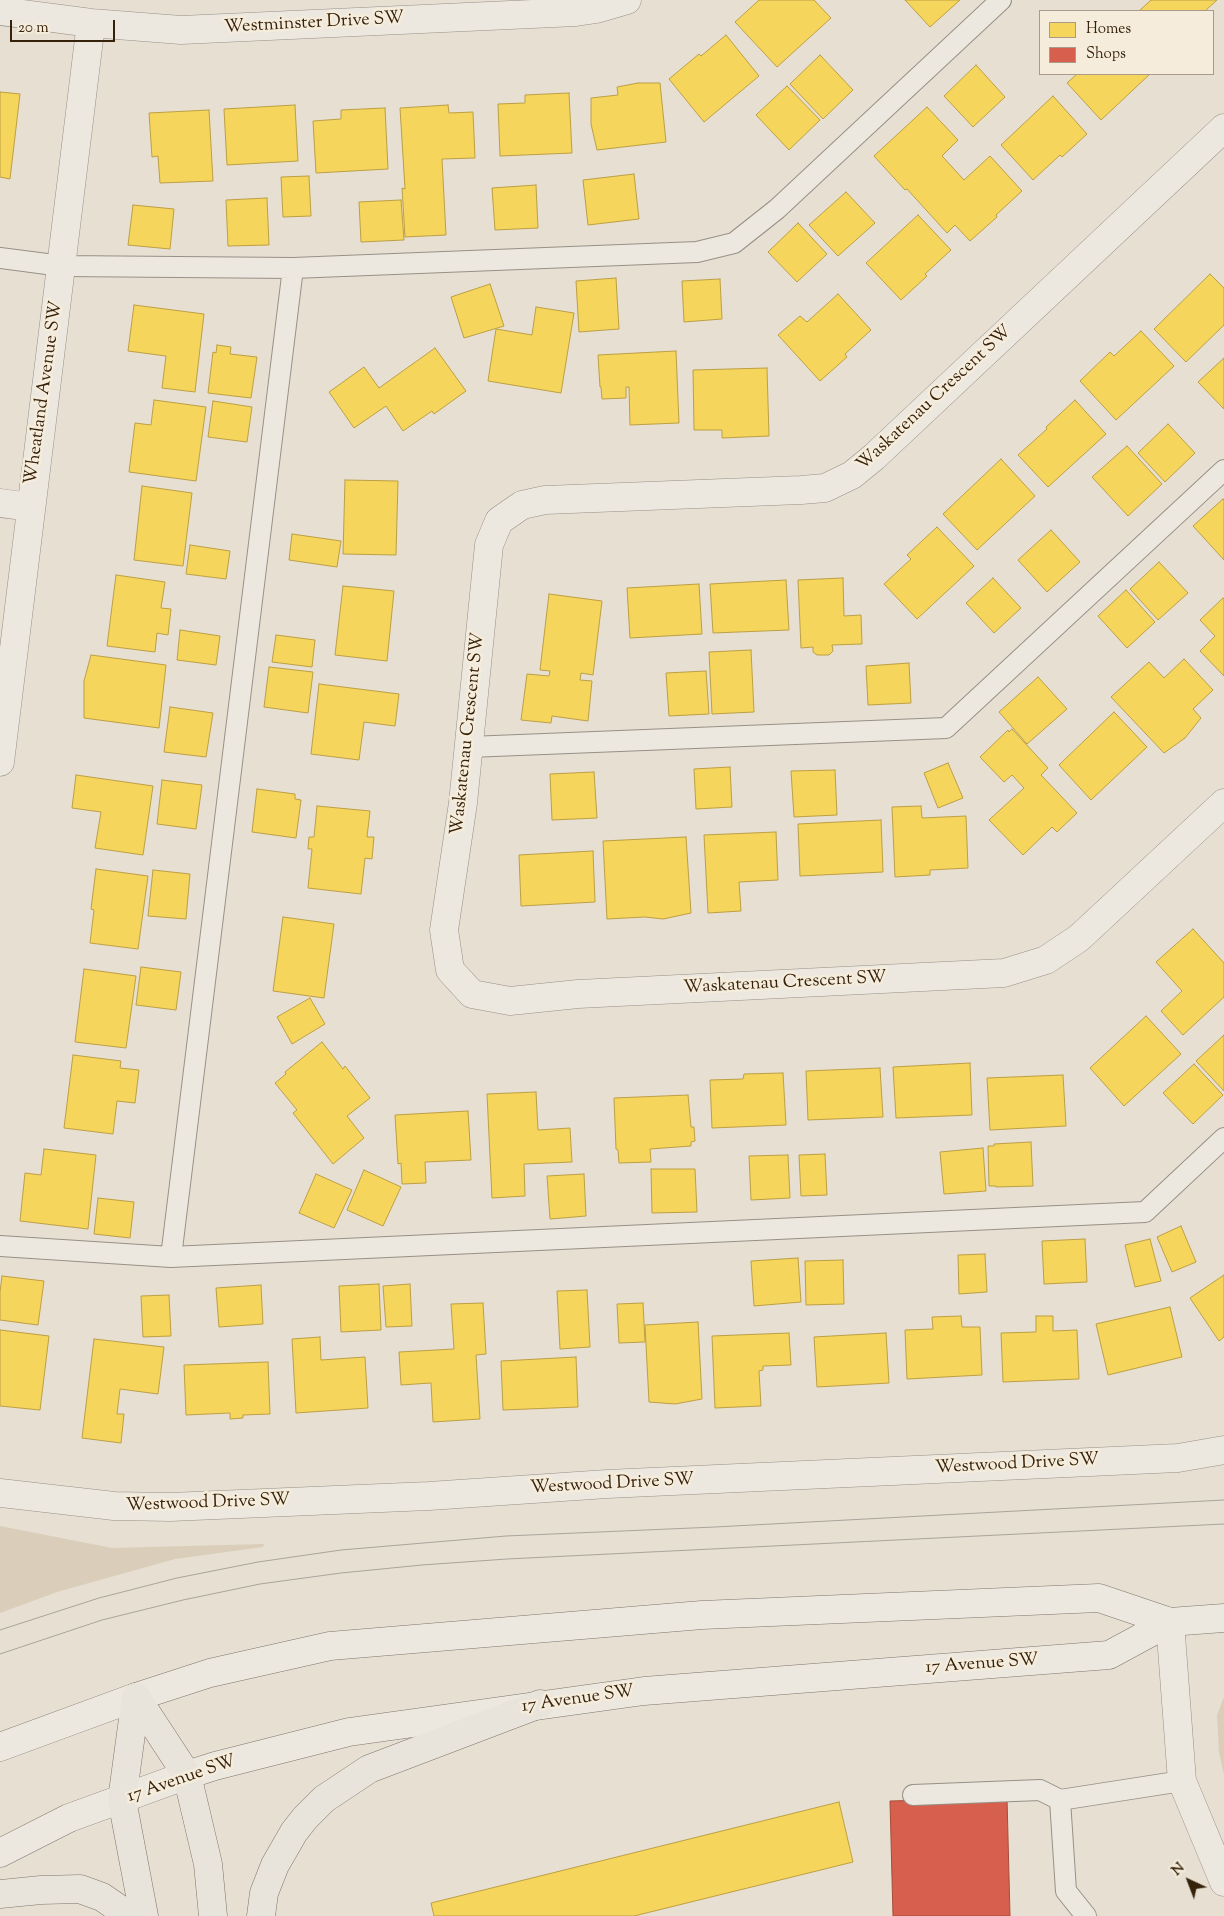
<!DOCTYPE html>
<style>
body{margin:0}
#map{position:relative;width:1224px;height:1916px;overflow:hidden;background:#e7dfd1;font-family:"Sorts Mill Goudy",serif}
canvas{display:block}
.legend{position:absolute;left:1039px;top:10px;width:175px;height:65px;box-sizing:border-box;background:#f5ecdb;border:1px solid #a99b88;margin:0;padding:6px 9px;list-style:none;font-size:15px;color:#36220b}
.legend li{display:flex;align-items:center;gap:10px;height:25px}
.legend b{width:25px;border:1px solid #a99b88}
.north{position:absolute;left:1164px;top:1856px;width:50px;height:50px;-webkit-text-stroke:4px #f5ecdb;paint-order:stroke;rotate:317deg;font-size:14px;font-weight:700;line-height:20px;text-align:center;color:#36220b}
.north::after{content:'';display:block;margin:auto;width:18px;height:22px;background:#36220b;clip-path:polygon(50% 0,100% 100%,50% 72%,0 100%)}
.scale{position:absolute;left:10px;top:20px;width:105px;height:22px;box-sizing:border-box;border:2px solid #36220b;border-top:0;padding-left:6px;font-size:15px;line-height:18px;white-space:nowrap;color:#36220b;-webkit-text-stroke:4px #f5ecdb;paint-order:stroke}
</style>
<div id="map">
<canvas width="1224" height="1916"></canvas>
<ul class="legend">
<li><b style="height:14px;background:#f6d55c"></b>Homes</li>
<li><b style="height:14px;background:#d6604d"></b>Shops</li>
</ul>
<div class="north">N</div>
<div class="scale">20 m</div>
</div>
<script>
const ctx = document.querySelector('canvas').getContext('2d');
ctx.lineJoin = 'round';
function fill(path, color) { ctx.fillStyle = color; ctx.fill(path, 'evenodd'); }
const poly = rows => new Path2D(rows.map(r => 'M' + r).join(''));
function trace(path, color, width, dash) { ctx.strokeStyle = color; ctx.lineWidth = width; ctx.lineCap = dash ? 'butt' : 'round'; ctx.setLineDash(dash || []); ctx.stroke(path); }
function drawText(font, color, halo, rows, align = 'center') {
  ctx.font = font + ' "Sorts Mill Goudy",serif'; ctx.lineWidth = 5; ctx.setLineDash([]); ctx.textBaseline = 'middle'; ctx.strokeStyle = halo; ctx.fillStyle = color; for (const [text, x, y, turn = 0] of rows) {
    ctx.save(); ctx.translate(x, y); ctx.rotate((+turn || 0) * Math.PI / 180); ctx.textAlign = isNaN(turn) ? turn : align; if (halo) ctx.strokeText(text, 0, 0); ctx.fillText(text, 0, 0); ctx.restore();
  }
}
fill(poly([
 [0,1526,112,1548,264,1544,263,1547,175,1559,57,1592,0,1613],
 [1224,1697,1224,1775,1219,1752,1217,1715]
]), '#daceba');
const homes = poly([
 [759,0,814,0,831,18,777,67,735,22,759,0],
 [905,0,960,0,930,27,905,0],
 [1151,0,1217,0,1205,11,1139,11,1151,0],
 [726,35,759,76,704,122,669,79,699,54,701,56,726,35],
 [820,55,853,90,823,119,790,84,820,55],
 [976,65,1005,97,973,127,944,96,976,65],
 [1077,74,1076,74,1150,74,1101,120,1067,83,1077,74],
 [638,83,660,83,666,142,597,150,591,124,591,98,618,95,617,87,638,83],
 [787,86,820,120,789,150,756,115,787,86],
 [0,92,20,94,10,179,0,177,0,92],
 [569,93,572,153,500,156,498,104,525,103,525,95,569,93],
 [1053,96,1087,134,1062,157,1060,155,1033,180,1001,145,1053,96],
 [295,105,298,161,227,165,224,109,295,105],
 [448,105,449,113,473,112,475,158,442,159,446,235,405,237,402,188,405,189,400,108,448,105],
 [927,107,958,140,942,156,964,180,990,156,1022,191,996,215,997,217,970,241,955,225,947,233,907,189,905,190,874,156,927,107],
 [385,108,388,169,316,173,313,121,341,119,341,110,385,108],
 [209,110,213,181,160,183,158,156,152,157,149,113,209,110],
 [634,174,639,219,588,225,583,180,634,174],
 [309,176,311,216,283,217,281,177,309,176],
 [536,185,538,228,495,230,492,188,536,185],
 [846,192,875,223,838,256,809,225,846,192],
 [267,198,269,245,228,246,226,200,267,198],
 [401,200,404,240,361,242,359,202,401,200],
 [133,205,174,209,170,249,128,245,133,205],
 [918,215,951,250,925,274,927,276,901,300,866,263,918,215],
 [798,223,827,254,797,282,768,252,798,223],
 [1210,274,1224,288,1224,325,1186,362,1154,329,1210,274],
 [616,278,619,329,579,332,576,281,616,278],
 [720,279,722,319,684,322,682,281,720,279],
 [490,284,504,326,464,338,451,297,490,284],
 [838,294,871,330,845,354,847,357,820,381,778,335,800,316,807,322,838,294],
 [134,305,204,314,195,392,162,388,166,356,128,351,134,305],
 [536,307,574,313,561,393,488,381,496,329,532,335,536,307],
 [1141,331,1174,366,1116,420,1080,381,1110,352,1114,356,1141,331],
 [217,345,231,347,230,354,257,357,251,398,208,393,213,352,216,353,217,345],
 [435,348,466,391,434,414,432,411,403,431,386,406,354,428,329,392,364,367,379,388,435,348],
 [676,351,679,423,630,425,629,387,626,387,626,398,602,399,601,387,600,387,598,355,676,351],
 [1224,358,1224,409,1198,382,1224,358],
 [767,368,769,436,722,438,722,430,694,430,693,370,767,368],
 [154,400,206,407,196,481,129,472,135,423,151,425,154,400],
 [1075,400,1106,434,1048,487,1018,455,1047,429,1046,427,1075,400],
 [213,401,252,407,247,442,208,437,213,401],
 [1168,424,1195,453,1165,482,1138,453,1168,424],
 [1127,446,1162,484,1128,516,1092,477,1127,446],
 [1001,459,1035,496,977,550,943,514,1001,459],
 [345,480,398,481,396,555,343,554,345,480],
 [142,486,192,493,183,566,134,560,142,486],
 [1223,499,1224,500,1224,560,1193,526,1223,499],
 [937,527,974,566,917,619,884,584,911,559,907,555,937,527],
 [1051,530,1080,562,1047,592,1018,560,1051,530],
 [292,534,341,541,337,567,289,560,292,534],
 [190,545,230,551,226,579,186,574,190,545],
 [1159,562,1188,593,1158,620,1130,589,1159,562],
 [116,575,165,582,161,608,171,609,168,635,157,633,155,652,107,646,116,575],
 [843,578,844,616,861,615,862,644,832,645,833,651,829,655,817,655,813,652,813,647,801,648,798,580,843,578],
 [993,578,1021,608,994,633,966,603,993,578],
 [786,580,789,630,713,633,710,584,786,580],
 [699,584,702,634,630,638,627,588,699,584],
 [343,586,394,591,387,661,335,655,343,586],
 [1126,590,1155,622,1127,648,1098,616,1126,590],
 [549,594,602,601,593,675,581,673,580,680,592,681,588,721,552,716,551,723,521,720,527,674,549,676,550,671,540,670,549,594],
 [1223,598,1224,599,1224,676,1200,651,1215,636,1200,620,1223,598],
 [180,630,220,636,216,665,177,660,180,630],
 [276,635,315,640,312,667,272,662,276,635],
 [751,650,754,712,712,714,709,652,751,650],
 [91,655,166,665,159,728,84,718,84,681,91,655],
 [1184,659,1213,690,1193,709,1201,718,1185,738,1164,753,1111,697,1149,662,1164,678,1184,659],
 [909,663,911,703,868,705,866,666,909,663],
 [269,667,313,672,308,713,264,707,269,667],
 [706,671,709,714,669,716,666,673,706,671],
 [1038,677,1067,709,1027,744,999,712,1038,677],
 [319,684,399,694,395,726,364,722,359,760,311,754,319,684],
 [170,707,213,713,206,757,164,752,170,707],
 [1114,712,1147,747,1091,800,1059,765,1114,712],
 [1012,729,1048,768,1041,775,1077,813,1057,832,1052,827,1023,855,989,820,1024,788,1012,775,1004,782,980,757,1008,730,1009,732,1012,729],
 [948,763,963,798,938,808,924,773,948,763],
 [730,767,732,807,696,809,694,769,730,767],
 [835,770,837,815,794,817,791,771,835,770],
 [594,772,597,818,552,820,550,774,594,772],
 [76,775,153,786,143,855,95,848,101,812,72,808,76,775],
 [162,780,202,785,196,829,157,824,162,780],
 [257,789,295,794,295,799,301,800,296,838,252,832,257,789],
 [317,806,370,811,367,837,374,837,372,859,365,858,361,894,308,888,312,849,308,849,309,837,314,837,317,806],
 [921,806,922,818,966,816,968,868,930,870,930,875,895,877,892,807,921,806],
 [881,820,883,872,800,876,798,824,881,820],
 [776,832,778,880,739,882,741,911,708,913,704,835,776,832],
 [686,837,691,913,663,919,645,917,607,919,603,841,686,837],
 [593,851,595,902,521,906,519,855,593,851],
 [96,869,148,876,138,949,90,943,94,910,91,909,96,869],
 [153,870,190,874,186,919,148,916,153,870],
 [283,917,334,924,324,998,273,991,283,917],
 [1193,929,1224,963,1224,997,1183,1035,1161,1011,1182,991,1156,962,1193,929],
 [141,967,181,972,176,1010,136,1005,141,967],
 [84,969,136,976,126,1048,75,1042,84,969],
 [310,998,325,1024,292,1044,277,1017,310,998],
 [1146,1016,1181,1054,1124,1106,1090,1068,1146,1016],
 [1224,1035,1224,1091,1196,1061,1224,1035],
 [322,1042,343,1069,345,1066,370,1098,347,1116,364,1138,333,1164,293,1113,297,1110,275,1083,286,1074,285,1072,322,1042],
 [73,1055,121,1061,120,1068,139,1070,135,1103,117,1101,113,1134,64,1128,73,1055],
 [970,1063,972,1115,896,1118,893,1067,970,1063],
 [1194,1064,1223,1095,1193,1124,1163,1093,1194,1064],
 [880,1068,883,1117,808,1120,806,1071,880,1068],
 [783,1073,786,1125,712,1128,710,1080,743,1079,744,1074,783,1073],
 [1063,1075,1066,1126,990,1130,987,1078,1063,1075],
 [536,1092,538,1130,570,1128,572,1162,524,1164,525,1196,492,1198,487,1094,536,1092],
 [688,1095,691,1127,694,1127,695,1141,691,1142,691,1146,650,1149,651,1162,619,1163,618,1150,616,1149,614,1098,688,1095],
 [468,1111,471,1160,425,1162,426,1183,402,1184,401,1163,398,1164,395,1115,468,1111],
 [1031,1142,1033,1186,996,1187,996,1186,989,1186,988,1146,994,1146,994,1144,1031,1142],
 [983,1148,986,1191,944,1194,940,1152,983,1148],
 [44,1149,96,1155,88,1229,20,1221,25,1173,41,1175,44,1149],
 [825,1154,827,1195,801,1196,799,1155,825,1154],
 [788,1155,790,1198,751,1200,749,1156,788,1155],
 [651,1169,695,1169,697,1212,652,1213,651,1169],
 [364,1170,401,1187,383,1226,347,1210,364,1170],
 [316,1174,352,1190,334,1228,299,1213,316,1174],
 [584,1174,586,1216,550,1219,547,1176,584,1174],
 [98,1198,134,1202,130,1238,94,1234,98,1198],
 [1181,1226,1196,1262,1172,1272,1157,1237,1181,1226],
 [1085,1239,1087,1282,1044,1284,1042,1241,1085,1239],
 [1150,1239,1161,1281,1135,1287,1125,1245,1150,1239],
 [985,1254,987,1292,959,1294,958,1255,985,1254],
 [798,1258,801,1302,754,1306,751,1261,798,1258],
 [843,1260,844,1304,806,1305,805,1261,843,1260],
 [1224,1275,1224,1337,1219,1341,1190,1298,1224,1275],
 [2,1276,44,1281,38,1325,0,1320,0,1292,2,1276],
 [379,1284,381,1330,341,1332,339,1286,379,1284],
 [410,1284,412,1326,386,1327,383,1286,410,1284],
 [261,1285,263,1324,219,1327,216,1288,261,1285],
 [587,1290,590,1347,560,1349,557,1291,587,1290],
 [169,1295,171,1336,143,1337,141,1296,169,1295],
 [483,1303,486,1354,476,1355,480,1419,433,1422,431,1383,401,1385,399,1352,454,1349,451,1304,483,1303],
 [643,1303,645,1342,619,1343,617,1304,643,1303],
 [1170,1307,1182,1357,1108,1375,1096,1324,1170,1307],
 [961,1316,962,1327,980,1327,982,1375,907,1379,905,1330,933,1329,932,1317,961,1316],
 [1036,1316,1053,1316,1053,1331,1077,1330,1079,1379,1003,1382,1001,1333,1036,1332,1036,1316],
 [698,1322,702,1399,675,1404,649,1402,645,1325,698,1322],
 [0,1330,49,1336,40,1410,0,1406,0,1330],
 [789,1333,791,1365,763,1366,763,1370,759,1371,761,1406,715,1408,712,1336,789,1333],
 [886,1333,889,1383,817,1387,814,1337,886,1333],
 [320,1337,321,1360,365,1357,368,1408,296,1413,292,1339,320,1337],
 [94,1339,164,1347,158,1394,120,1389,117,1414,124,1414,121,1443,82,1438,94,1339],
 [576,1357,578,1407,503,1410,501,1361,576,1357],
 [268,1362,270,1414,243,1415,243,1418,230,1419,230,1413,186,1415,184,1365,268,1362],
 [839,1802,853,1862,634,1916,434,1916,431,1903,839,1802]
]);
fill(homes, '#f6d55c');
trace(homes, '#bc9f44', 1);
const shops = poly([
 [1007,1798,1010,1916,893,1916,890,1801,1007,1798]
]);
fill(shops, '#d6604d');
trace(shops, '#a64d39', 1);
const lane = poly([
 [0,258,62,266,293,268,697,252,734,243,777,209,1001,0],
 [469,747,946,728,1224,470],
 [0,1246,171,1257,1145,1212,1224,1138],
 [171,1257,293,268],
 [913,1795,1040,1790,1060,1800],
 [1086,1916,1066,1891,1060,1800,1182,1781]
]);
const street = poly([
 [0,11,91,23,181,30,576,12,596,9,627,0],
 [1224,128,874,457,852,475,825,488,801,490,545,500,522,505,499,521,489,545,463,803,444,930,450,970,472,994,510,1001,578,994,1004,973,1046,960,1079,938,1224,803],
 [0,503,30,507],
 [0,762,91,23],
 [0,1493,114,1506,170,1507,429,1496,607,1484,1178,1458,1224,1450],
 [1170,1622,1182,1781,1224,1882]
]);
const secondary = poly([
 [0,1747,136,1697,210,1673,330,1646,702,1615,1099,1598,1170,1622,1224,1618],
 [0,1853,69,1818,187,1775,215,1766,349,1732,644,1691,1109,1655,1170,1622]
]);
const highway = poly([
 [136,1697,187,1775,208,1864,213,1916],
 [136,1697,122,1800,144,1916],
 [0,1894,41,1890,80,1889,102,1897,118,1908,126,1916],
 [261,1916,264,1893,275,1865,294,1832,305,1818,324,1799,369,1769,540,1704]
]);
trace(lane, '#979086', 22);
trace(street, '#979086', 29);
trace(secondary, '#7e766c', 29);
trace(highway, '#7e766c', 29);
trace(lane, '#ece8e0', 20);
trace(street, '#ece8e0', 28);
trace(secondary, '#ece8e0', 28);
trace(highway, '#e9e4db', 28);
trace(poly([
 [0,1630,99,1598,177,1578,258,1562,341,1550,506,1536,715,1527,1224,1500],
 [0,1654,102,1620,183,1600,260,1584,341,1573,422,1565,507,1559,1224,1524]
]), '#a9a49c', 1);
drawText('18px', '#36220b', '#f5ecdb', [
 ["Westminster Drive SW",314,24,-3],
 ["Wheatland Avenue SW",45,393,-82],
 ["Waskatenau Crescent SW",935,399,-43],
 ["Waskatenau Crescent SW",469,734,-84],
 ["Waskatenau Crescent SW",785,984,-3],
 ["Westwood Drive SW",1017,1465,-3],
 ["Westwood Drive SW",612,1485,-3],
 ["Westwood Drive SW",208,1504,-2],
 ["17 Avenue SW",982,1665,-4],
 ["17 Avenue SW",578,1700,-8],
 ["17 Avenue SW",182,1780,-19]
]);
</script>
